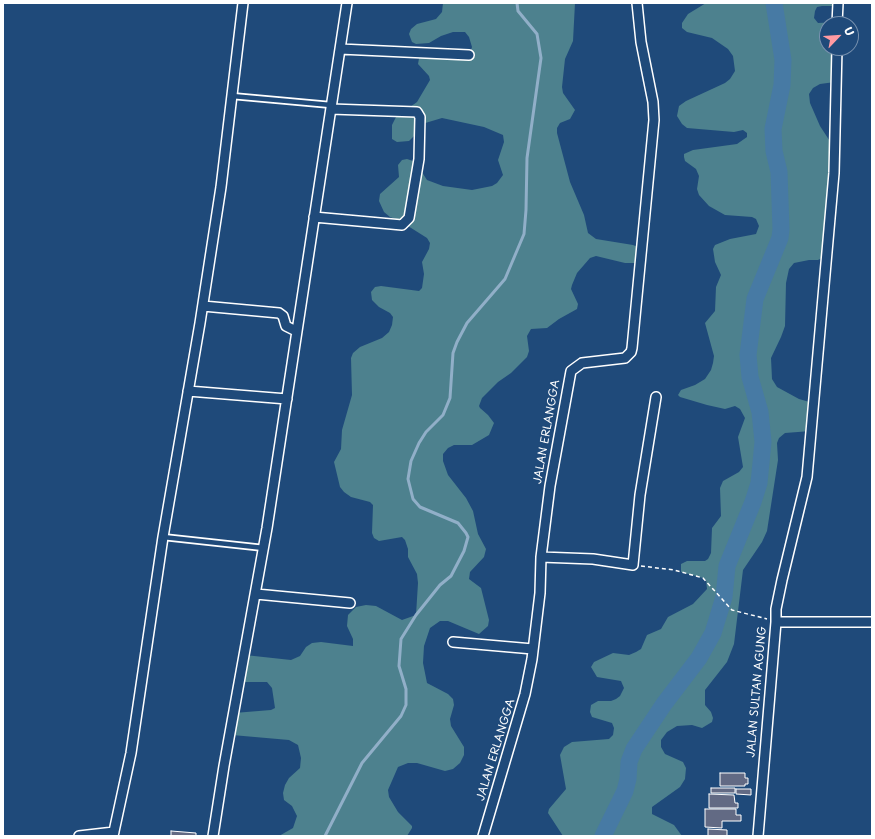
<!DOCTYPE html>
<style>
body{margin:0}
#map{position:relative;width:875px;height:839px;overflow:hidden;background:#1f4a7a;font-family:"Playpen Sans",sans-serif}
canvas{display:block}
.frame{position:absolute;inset:0;border:4px solid #fff;pointer-events:none}
.north{position:absolute;left:819px;top:16px;width:40px;height:40px;box-sizing:border-box;background:#1f4a7a;border:1px solid #7992af;border-radius:50%;rotate:65deg;font-size:11px;font-weight:700;line-height:16px;text-align:center;color:#fff}
.north::after{content:'';display:block;margin:auto;width:14px;height:18px;background:#ff9aa2;clip-path:polygon(50% 0,100% 100%,50% 72%,0 100%)}
</style>
<div id="map">
<canvas width="875" height="839"></canvas>
<div class="frame"></div>
<div class="north">U</div>
</div>
<script>
const ctx = document.querySelector('canvas').getContext('2d');
ctx.lineJoin = 'round';
function fill(path, color) { ctx.fillStyle = color; ctx.fill(path, 'evenodd'); }
const poly = rows => new Path2D(rows.map(r => 'M' + r).join(''));
function trace(path, color, width, dash) { ctx.strokeStyle = color; ctx.lineWidth = width; ctx.lineCap = dash ? 'butt' : 'round'; ctx.setLineDash(dash || []); ctx.stroke(path); }
function drawText(font, color, halo, rows, align = 'center') {
  ctx.font = font + ' "Playpen Sans",sans-serif'; ctx.lineWidth = 3; ctx.setLineDash([]); ctx.textBaseline = 'middle'; ctx.strokeStyle = halo; ctx.fillStyle = color; for (const [text, x, y, turn = 0] of rows) {
    ctx.save(); ctx.translate(x, y); ctx.rotate((+turn || 0) * Math.PI / 180); ctx.textAlign = isNaN(turn) ? turn : align; if (halo) ctx.strokeText(text, 0, 0); ctx.fillText(text, 0, 0); ctx.restore();
  }
}
fill(poly([
 [443,3,575,3,573,41,565,59,562,87,563,93,575,110,570,119,560,123,557,128,557,133,570,182,584,215,588,233,596,239,633,245,643,249,641,263,625,263,596,256,590,258,577,273,572,285,571,289,578,304,577,309,559,319,547,328,531,329,527,336,529,351,527,357,511,373,498,382,482,398,479,406,480,408,488,415,494,423,489,435,472,445,454,445,448,448,443,454,443,461,448,475,466,498,473,511,478,534,486,549,484,557,470,572,469,579,481,588,489,620,488,626,479,634,448,621,440,621,430,628,424,646,423,663,427,683,448,694,453,699,454,705,450,719,451,726,464,747,464,755,460,763,453,769,445,771,417,763,408,763,398,767,388,790,389,797,398,812,412,826,412,828,407,836,279,836,293,828,297,816,292,806,284,800,283,793,285,785,289,778,300,768,301,758,298,745,289,740,232,735,234,713,271,710,275,708,272,688,267,682,239,682,245,655,291,660,300,656,306,647,312,643,321,642,353,646,353,639,347,626,348,615,356,607,366,605,376,606,402,620,416,615,418,583,417,574,408,557,408,549,405,540,402,537,379,541,374,538,372,533,373,505,370,502,351,497,344,492,340,487,334,462,341,449,342,430,352,395,351,358,353,353,360,347,382,338,389,332,392,325,393,317,390,313,379,307,372,300,371,292,375,287,381,286,419,291,422,288,424,274,422,262,429,249,430,243,427,238,400,221,390,217,384,212,379,201,380,194,399,177,398,165,402,160,407,159,413,161,418,166,427,180,443,186,472,190,492,186,497,183,503,175,498,160,504,142,503,135,484,127,442,118,422,124,415,135,409,141,397,142,392,139,392,125,396,117,417,102,430,80,429,76,418,64,420,53,469,57,472,47,469,37,465,32,453,32,441,36,429,43,416,44,412,42,409,34,411,29,417,24,436,19,442,12],
 [706,3,838,3,838,6,822,6,817,7,815,11,814,18,818,23,837,22,837,24,827,24,827,48,837,48,835,82,820,84,813,88,809,94,810,103,820,126,835,149,826,256,818,260,809,260,794,263,789,269,786,283,785,326,781,337,771,358,772,379,777,387,799,399,813,403,811,431,785,433,779,438,777,443,778,460,767,531,762,542,743,570,734,644,727,662,705,690,705,705,711,712,713,718,712,722,702,728,692,725,677,726,667,732,661,740,661,747,665,754,683,762,686,768,685,779,680,787,652,807,652,814,674,825,682,836,563,836,548,813,549,809,566,789,560,755,564,747,572,742,609,739,613,735,614,728,612,723,592,717,590,712,591,705,598,701,611,701,616,699,620,696,624,688,621,681,597,677,591,667,594,662,613,653,629,655,636,652,641,649,647,635,661,629,668,617,693,604,707,589,706,580,703,578,681,572,681,564,687,561,705,561,708,559,711,553,712,528,721,516,720,488,723,481,739,472,743,467,738,437,745,418,740,409,735,406,725,409,707,405,680,397,678,395,681,390,695,385,705,379,711,370,713,363,714,356,705,323,715,311,716,287,721,275,715,262,713,249,715,245,730,239,756,234,759,226,756,219,752,217,725,215,709,206,699,195,697,189,699,176,696,169,685,161,684,157,684,154,693,150,737,144,747,137,747,133,743,130,734,132,687,128,682,124,677,116,679,106,686,101,725,83,730,79,735,71,733,56,728,49,712,38,687,32,682,28,682,23,688,14]
]), '#4d818e');
trace(poly([
 [325,836,362,763,401,716,406,705,406,689,399,666,401,639,416,615,440,585,451,576,464,551,468,537,466,533,458,523,420,507,413,499,408,479,411,461,419,443,426,432,443,415,450,398,453,353,457,342,467,323,505,279,524,234,526,210,527,158,541,58,537,34,518,11,517,3]
]), '#91afc8', 3);
trace(poly([
 [603,836,625,791,628,779,629,762,634,749,664,704,699,658,713,633,724,597,727,566,753,502,759,483,763,442,760,412,750,377,748,355,755,299,780,238,781,229,779,172,774,151,773,129,782,85,783,60,774,3]
]), '#477aa4', 17);
const building = poly([
 [720,773,745,773,745,778,748,778,748,784,745,784,745,786,720,786,720,773],
 [711,788,735,788,735,793,711,793,711,788],
 [736,789,751,789,751,795,736,794,736,789],
 [709,794,734,795,735,803,738,803,738,808,709,808,709,794],
 [705,809,736,809,736,815,741,815,741,821,722,821,722,828,705,827,705,809],
 [708,829,727,830,727,836,708,836,708,829],
 [171,831,196,833,196,836,171,836,171,831]
]);
fill(building, '#626a84');
trace(building, '#fff', 1);
const lane = poly([
 [232,96,331,105],
 [163,537,264,548]
]);
const street = poly([
 [837,24,838,3],
 [340,49,469,55],
 [314,217,402,225,409,218,419,159,420,117,417,112,331,109],
 [203,306,279,313,283,316,286,326,296,331],
 [188,391,287,399],
 [541,557,593,559,633,565,640,495,656,397],
 [256,594,350,603],
 [776,622,776,609,782,580,807,477,834,173,837,48],
 [453,642,533,649],
 [79,836,114,832],
 [113,836,131,753,163,537,200,323,221,187,243,3],
 [213,836,224,766,267,528,347,3],
 [483,836,525,694,532,659,540,593,541,557,550,486,571,371,582,363,625,358,631,352,632,348,654,120,653,102,641,42,637,3],
 [758,836,776,622,872,622]
]);
trace(lane, '#fff', 8);
trace(street, '#fff', 12);
trace(poly([
 [641,566,674,570,703,578,732,610,767,619]
]), '#fff', 1.5, [4, 3]);
trace(lane, '#1f4a7a', 4.5);
trace(street, '#1f4a7a', 9);
drawText('11px', '#fff', '#1f4a7a', [
 ["JALAN ERLANGGA",547,432,-80],
 ["JALAN SULTAN AGUNG",757,692,-85],
 ["JALAN ERLANGGA",496,750,-73]
]);
</script>
